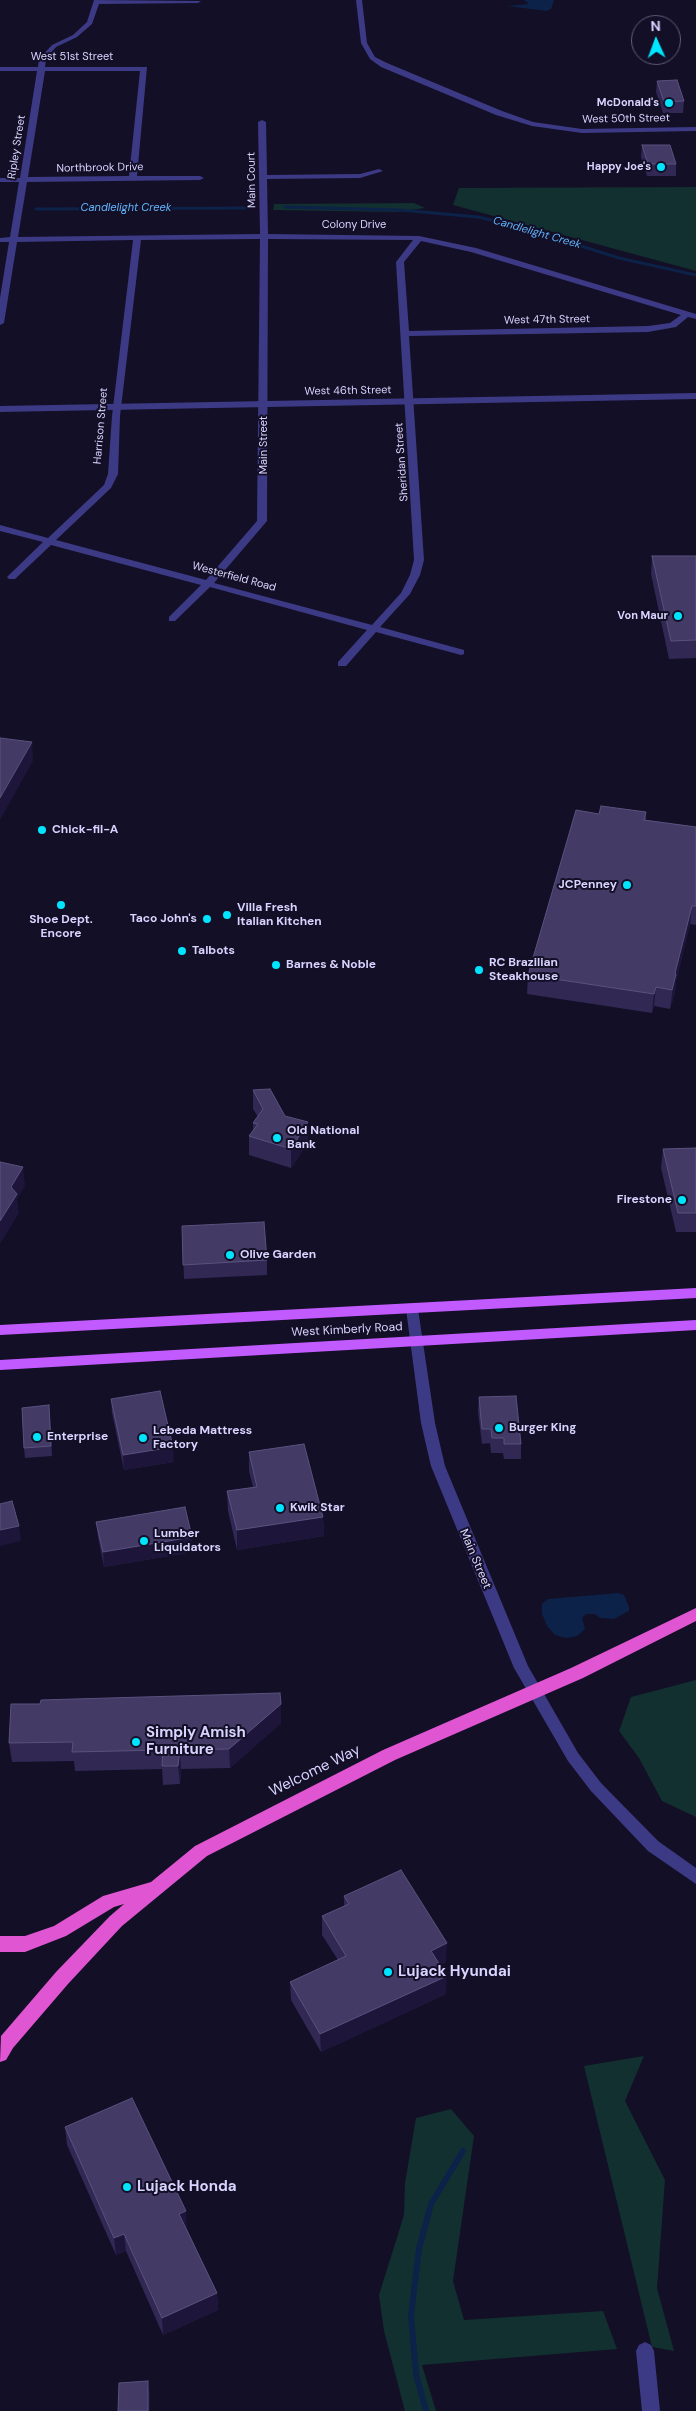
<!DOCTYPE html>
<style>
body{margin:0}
#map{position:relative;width:696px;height:2411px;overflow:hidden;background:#130f26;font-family:"DM Sans",sans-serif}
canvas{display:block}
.north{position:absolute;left:631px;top:15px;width:50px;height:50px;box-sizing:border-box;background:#130f26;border:1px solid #625e7d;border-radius:50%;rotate:358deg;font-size:14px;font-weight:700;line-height:20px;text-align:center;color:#d9d4ff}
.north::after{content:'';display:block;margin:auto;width:18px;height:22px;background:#00e5ff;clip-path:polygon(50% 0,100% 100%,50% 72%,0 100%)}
</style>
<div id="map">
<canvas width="696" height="2411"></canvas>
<div class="north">N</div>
</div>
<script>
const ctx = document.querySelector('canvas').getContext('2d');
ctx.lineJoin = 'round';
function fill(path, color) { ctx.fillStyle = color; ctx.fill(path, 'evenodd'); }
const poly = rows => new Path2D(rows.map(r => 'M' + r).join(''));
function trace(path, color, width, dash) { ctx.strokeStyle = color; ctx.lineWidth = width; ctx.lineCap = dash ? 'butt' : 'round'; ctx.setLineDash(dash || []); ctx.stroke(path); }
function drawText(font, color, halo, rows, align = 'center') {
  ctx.font = font + ' "DM Sans",sans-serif'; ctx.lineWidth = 4; ctx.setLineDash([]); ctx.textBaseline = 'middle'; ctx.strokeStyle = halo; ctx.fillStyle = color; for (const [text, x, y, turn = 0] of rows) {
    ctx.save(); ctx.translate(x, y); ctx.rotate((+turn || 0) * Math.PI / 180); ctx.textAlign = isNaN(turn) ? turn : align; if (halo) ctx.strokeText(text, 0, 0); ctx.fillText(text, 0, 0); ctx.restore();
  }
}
fill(poly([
 [696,187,696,271,453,205,459,188],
 [414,203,425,208,397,212,273,210,274,204],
 [696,1680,696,1817,662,1801,639,1758,619,1731,631,1697],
 [644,2056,625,2101,665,2180,657,2288,674,2351,652,2347,584,2066],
 [451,2109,474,2136,453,2281,464,2320,603,2311,617,2349,422,2365,436,2411,405,2411,384,2331,379,2295,404,2215,405,2183,416,2118]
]), '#12302f');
fill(poly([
 [524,0,554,0,551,9,547,11,507,6,529,4],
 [618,1593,624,1595,629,1607,629,1611,614,1619,600,1618,595,1614,586,1614,582,1618,585,1629,577,1636,566,1638,555,1635,547,1626,542,1614,542,1604,548,1599]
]), '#0c2248');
trace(poly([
 [285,207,400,210,478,217,521,227,619,258,696,275],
 [36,209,246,208]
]), '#0c2248', 3);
trace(poly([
 [426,2411,416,2374,411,2316,419,2249,431,2204,463,2151]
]), '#0c2248', 6);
fill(poly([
 [94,0,201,1,198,3,99,4,92,24,77,37,56,47,46,59,45,67,147,67,137,176,200,176,204,178,200,180,27,182,18,237,260,234,258,122,262,120,266,122,267,175,360,174,379,169,383,171,360,178,267,179,268,234,419,236,476,248,696,314,696,319,688,317,676,327,648,332,409,336,424,560,420,575,410,594,380,627,464,650,464,654,461,655,376,632,346,666,338,666,338,662,367,630,210,587,175,621,169,621,169,617,201,585,51,545,15,579,9,579,7,577,43,542,0,531,0,525,48,538,104,485,108,474,112,416,133,240,17,242,4,323,0,325,0,298,9,242,0,242,0,238,10,237,19,182,0,182,0,178,20,178,37,71,0,71,0,67,38,67,39,59,52,45,73,35,87,22,94,0],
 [45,71,140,71,129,176,28,177,45,71],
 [260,239,257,521,206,580,56,540,111,488,118,474,120,416,141,240,260,239],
 [268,239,413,240,396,262,414,560,410,575,401,593,372,625,214,583,267,521,268,239],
 [421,241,471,252,681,315,670,323,648,326,409,331,404,262,421,241],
 [356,0,362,0,367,43,375,57,387,63,502,111,533,122,582,129,696,127,696,131,582,133,532,126,496,115,381,67,370,59,361,43,356,0],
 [645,2342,651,2345,654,2351,660,2411,642,2411,636,2351,639,2345,645,2342]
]), '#3d3a85');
fill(poly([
 [696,393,696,399,0,412,0,406,696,393],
 [412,1304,418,1309,435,1423,445,1466,528,1666,578,1753,601,1783,658,1841,696,1868,696,1884,648,1851,591,1791,568,1761,514,1668,431,1466,421,1423,406,1309,412,1304]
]), '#3d3a85');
fill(poly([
 [696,1288,696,1298,0,1335,0,1325,696,1288],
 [696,1320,696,1330,0,1370,0,1360,696,1320]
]), '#c25bff');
fill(poly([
 [696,1608,696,1621,583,1678,395,1760,207,1856,122,1926,68,1984,13,2048,6,2060,0,2062,1,2036,56,1972,110,1916,124,1904,114,1907,66,1936,25,1952,0,1952,0,1936,25,1936,54,1926,103,1896,151,1882,195,1846,383,1750,571,1668,696,1608]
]), '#e055d1');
fill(poly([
 [657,81,684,101,683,113,663,113,656,92],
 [642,145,676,164,676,176,647,176,641,157],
 [652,556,696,556,696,658,669,659,651,574],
 [646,812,646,820,696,827,696,925,690,924,676,981,675,992,670,1009,654,1006,652,1013,527,994,528,975],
 [253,1090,285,1116,309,1141,291,1168,249,1155,249,1136,253,1130,253,1123,258,1117,253,1109],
 [696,1148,696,1232,676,1232,661,1168,663,1149],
 [182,1226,267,1260,267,1275,184,1279],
 [479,1397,521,1444,521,1459,504,1459,503,1453,491,1453,490,1443,482,1444,478,1412],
 [111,1399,174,1462,124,1470,112,1413],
 [50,1415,52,1456,25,1458,24,1448],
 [249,1452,323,1517,324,1536,237,1550,228,1511,227,1491,253,1487,249,1471],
 [96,1522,193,1552,104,1567,98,1537],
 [281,1704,281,1723,230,1768,181,1769,180,1784,163,1785,162,1769,75,1771,74,1761,12,1762,9,1743],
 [344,1896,446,1962,440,1965,446,1994,321,2052,291,2000,290,1982,338,1960,322,1935,322,1916,344,1906],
 [65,2127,187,2229,217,2293,218,2310,163,2335,126,2251,116,2255,67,2145]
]), '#312854');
fill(poly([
 [32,742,33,761,0,820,0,798],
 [692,906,690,924,676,981,675,992,670,1009,675,973],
 [656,987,654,1006,652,1013,654,994],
 [308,1122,309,1141,291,1168,291,1149],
 [23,1167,25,1186,17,1199,19,1213,0,1244,0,1221,11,1187],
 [173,1447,174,1462,124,1470,123,1455],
 [323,1517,324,1536,237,1550,237,1530],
 [19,1526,21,1541,0,1546,0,1530],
 [192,1537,193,1552,104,1567,103,1552],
 [281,1704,281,1723,230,1768,229,1749],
 [180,1750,181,1769,180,1784,178,1766],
 [447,1943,446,1962,430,1969,431,1951],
 [447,1976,446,1994,321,2052,320,2034],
 [186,2211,187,2229,181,2231,179,2214],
 [124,2234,126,2251,116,2255,114,2238],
 [217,2293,218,2310,163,2335,162,2318],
 [148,2381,150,2394,150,2411,148,2411]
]), '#1d163a');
const building = poly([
 [677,80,684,101,664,102,657,81,677,80],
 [642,145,670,145,676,164,648,164,642,145],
 [652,556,696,556,696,640,671,641,652,556],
 [0,738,32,742,0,798,0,738],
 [601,806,646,812,644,820,696,827,696,906,692,906,675,973,676,974,672,990,656,987,654,994,528,975,576,810,599,814,601,806],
 [270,1089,285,1116,308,1122,291,1149,249,1136,258,1124,253,1123,263,1109,253,1090,270,1089],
 [696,1148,696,1213,678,1213,663,1149,696,1148],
 [0,1162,23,1167,11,1187,17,1194,0,1221,0,1162],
 [264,1222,267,1260,183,1265,182,1226,264,1222],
 [160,1391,173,1447,123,1455,111,1399,160,1391],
 [516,1396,521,1444,504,1444,504,1438,492,1438,491,1429,482,1429,479,1397,516,1396],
 [49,1405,51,1446,24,1448,22,1408,49,1405],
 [304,1444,323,1517,237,1530,227,1491,257,1487,249,1452,304,1444],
 [12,1501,19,1526,0,1530,0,1504,12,1501],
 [185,1507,192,1537,103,1552,96,1522,185,1507],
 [280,1693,281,1704,229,1749,180,1750,178,1766,162,1766,163,1750,72,1752,73,1742,9,1743,11,1704,40,1704,41,1700,280,1693],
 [401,1870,447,1943,431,1951,447,1976,320,2034,290,1982,346,1956,322,1916,349,1904,344,1896,401,1870],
 [132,2098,186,2211,179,2214,217,2293,162,2318,124,2234,114,2238,65,2127,132,2098],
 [148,2381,148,2411,118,2411,119,2383,148,2381]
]);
fill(building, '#433a66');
trace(building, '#5a527e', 1);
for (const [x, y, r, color] of [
 [669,103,5,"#00e5ff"],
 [661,167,5,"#00e5ff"],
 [678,616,5,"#00e5ff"],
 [42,830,5,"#00e5ff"],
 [627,885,5,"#00e5ff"],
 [61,905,5,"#00e5ff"],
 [227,915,5,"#00e5ff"],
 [207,919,5,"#00e5ff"],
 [182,951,5,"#00e5ff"],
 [276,965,5,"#00e5ff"],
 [479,970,5,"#00e5ff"],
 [277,1138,5,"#00e5ff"],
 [682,1200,5,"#00e5ff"],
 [230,1255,5,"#00e5ff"],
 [499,1428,5,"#00e5ff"],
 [37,1437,5,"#00e5ff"],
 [143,1438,5,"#00e5ff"],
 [280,1508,5,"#00e5ff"],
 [144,1541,5,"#00e5ff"],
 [136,1742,5,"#00e5ff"],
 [388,1972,5,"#00e5ff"],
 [127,2187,5,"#00e5ff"]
]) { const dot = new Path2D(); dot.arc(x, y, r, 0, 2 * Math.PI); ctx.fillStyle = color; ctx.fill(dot); trace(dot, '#130f26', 2); }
drawText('11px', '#d9d4ff', '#130f26', [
 ["West 51st Street",72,57],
 ["West 50th Street",626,119,-1],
 ["Ripley Street",17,147,-81],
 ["Northbrook Drive",100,168,-1],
 ["Main Court",252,180,-91],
 ["Colony Drive",354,225],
 ["West 47th Street",547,320,-1],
 ["West 46th Street",348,391,-1],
 ["Harrison Street",101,426,-85],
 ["Main Street",264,445,-90],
 ["Sheridan Street",402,462,-94],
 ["Westerfield Road",234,577,15]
]);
drawText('bold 11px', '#d9d4ff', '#130f26', [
 ["McDonald's",659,103],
 ["Happy Joe's",651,167],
 ["Von Maur",668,616]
], 'right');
drawText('italic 11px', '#62b6ff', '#130f26', [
 ["Candlelight Creek",126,208],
 ["Candlelight Creek",537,233,16]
]);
drawText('bold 12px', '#d9d4ff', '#130f26', [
 ["Chick-fil-A",52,830],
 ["JCPenney",617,885,"right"],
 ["Villa Fresh",237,908],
 ["Italian Kitchen",237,922],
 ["Taco John's",197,919,"right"],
 ["Shoe Dept.",61,920,"center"],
 ["Encore",61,934,"center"],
 ["Talbots",192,951],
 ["RC Brazilian",489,963],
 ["Steakhouse",489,977],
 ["Barnes & Noble",286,965],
 ["Old National",287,1131],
 ["Bank",287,1145],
 ["Firestone",672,1200,"right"],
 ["Olive Garden",240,1255],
 ["Burger King",509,1428],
 ["Lebeda Mattress",153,1431],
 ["Factory",153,1445],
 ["Enterprise",47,1437],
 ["Kwik Star",290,1508],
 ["Lumber",154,1534],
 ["Liquidators",154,1548]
], 'left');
drawText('12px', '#d9d4ff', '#130f26', [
 ["West Kimberly Road",347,1330,-3],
 ["Main Street",475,1559,67]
]);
drawText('bold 15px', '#d9d4ff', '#130f26', [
 ["Simply Amish",146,1733],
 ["Furniture",146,1750],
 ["Lujack Hyundai",398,1972],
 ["Lujack Honda",137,2187]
], 'left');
drawText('15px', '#d9d4ff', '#130f26', [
 ["Welcome Way",315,1771,-26]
]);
</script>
